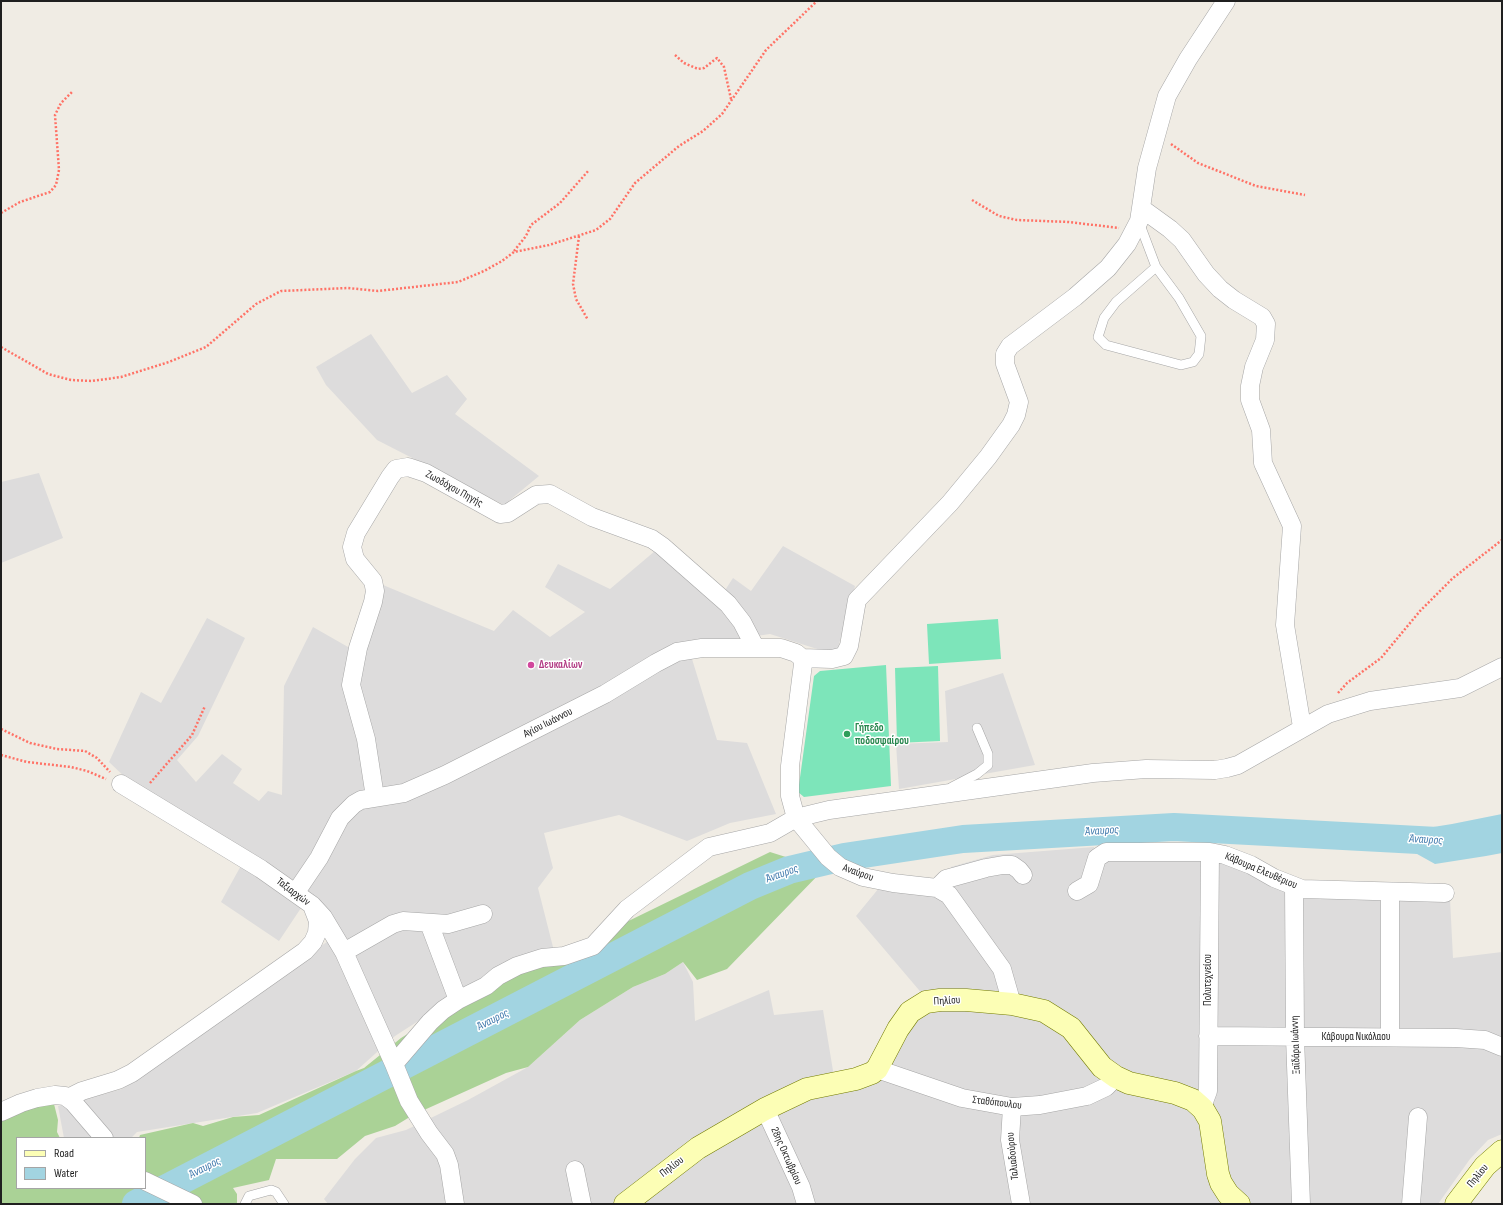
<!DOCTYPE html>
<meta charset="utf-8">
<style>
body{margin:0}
#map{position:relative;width:1503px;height:1205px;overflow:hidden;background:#f0ece4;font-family:"Sofia Sans Condensed",sans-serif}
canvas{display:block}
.frame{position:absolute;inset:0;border:2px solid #1f1f1f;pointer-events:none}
.legend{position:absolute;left:16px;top:1137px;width:130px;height:52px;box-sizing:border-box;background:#fff;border:1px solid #a5a5a5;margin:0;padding:5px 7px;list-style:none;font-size:12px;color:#1f1f1f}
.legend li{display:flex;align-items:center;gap:8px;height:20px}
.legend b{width:20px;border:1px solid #a5a5a5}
</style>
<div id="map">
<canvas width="1503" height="1205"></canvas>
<div class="frame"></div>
<ul class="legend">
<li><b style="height:5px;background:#fcfeb5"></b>Road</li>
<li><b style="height:11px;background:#a2d4e1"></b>Water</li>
</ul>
</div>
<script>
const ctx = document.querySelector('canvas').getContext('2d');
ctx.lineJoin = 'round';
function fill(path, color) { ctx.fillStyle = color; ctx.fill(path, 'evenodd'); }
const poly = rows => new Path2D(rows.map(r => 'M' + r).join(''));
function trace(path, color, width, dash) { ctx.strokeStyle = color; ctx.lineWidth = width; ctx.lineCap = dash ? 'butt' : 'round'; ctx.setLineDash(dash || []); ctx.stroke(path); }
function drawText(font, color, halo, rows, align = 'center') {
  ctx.font = font + ' "Sofia Sans Condensed",sans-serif'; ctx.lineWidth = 3; ctx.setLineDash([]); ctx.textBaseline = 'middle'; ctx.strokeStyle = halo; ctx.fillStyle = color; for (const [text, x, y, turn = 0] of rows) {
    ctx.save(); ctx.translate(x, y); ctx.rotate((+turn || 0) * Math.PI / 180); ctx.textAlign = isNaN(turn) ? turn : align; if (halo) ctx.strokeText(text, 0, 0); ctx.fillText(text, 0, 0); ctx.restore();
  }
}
fill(poly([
 [371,334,412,393,447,375,467,399,455,414,539,476,504,505,377,440,326,385,316,367],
 [39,473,63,538,1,563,1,482],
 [783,546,855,586,836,655,770,634,688,646,717,740,747,743,776,814,730,823,687,841,619,815,544,833,553,868,538,888,554,951,474,985,395,1036,356,1071,257,1113,137,1132,131,1138,64,1138,58,1106,122,1089,140,1078,237,1005,341,932,309,896,279,941,221,902,249,851,129,781,109,762,141,692,161,703,207,618,245,638,198,736,177,760,196,782,222,754,242,769,233,783,259,801,268,791,282,795,284,686,313,627,362,655,383,585,494,631,513,610,550,637,585,612,545,587,558,564,610,589,655,551,718,601,733,578,751,591],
 [1003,673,1035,765,899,789,896,744,948,742,945,691],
 [1094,847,1093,857,1223,860,1271,884,1450,899,1453,958,1502,952,1502,1134,1488,1140,1470,1159,1438,1204,328,1204,324,1199,355,1159,376,1138,406,1130,468,1100,528,1067,580,1020,633,987,665,974,683,962,693,982,695,1021,769,990,774,1015,823,1010,836,1089,910,1027,930,1003,856,916,879,888,951,884,951,867,993,855]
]), '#dddcdc');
fill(poly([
 [770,852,824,869,727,969,697,980,683,962,665,974,633,987,580,1020,528,1067,506,1073,413,1115,395,1126,365,1136,337,1159,276,1159,269,1180,233,1188,237,1194,237,1204,1,1204,1,1119,28,1107,54,1104,58,1120,57,1132,60,1138,17,1138,17,1188,145,1188,145,1138,139,1138,140,1135,193,1123,203,1126,233,1117,259,1115,356,1071,364,1068,401,1038,448,1009]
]), '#aad296');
fill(poly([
 [998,619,1001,659,929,664,927,624],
 [886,665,891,786,804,797,798,792,814,676,820,671],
 [938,666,940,741,897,743,895,668]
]), '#7de5ba');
fill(poly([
 [1502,814,1502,853,1486,856,1435,864,1383,835,1452,824]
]), '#a2d4e1');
trace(poly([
 [136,1204,750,886,789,870,844,857,963,839,1174,827,1456,842,1502,832]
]), '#a2d4e1', 28);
const lane = poly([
 [1139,222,1156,267,1179,298,1201,336,1199,354,1193,362,1181,365,1106,345,1098,337,1104,318,1116,302,1156,267],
 [952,787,977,774,988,765,988,754,977,728],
 [245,1204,249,1196,271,1190,276,1192,284,1204]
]);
const street = poly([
 [1141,208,1170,229,1182,240,1206,274,1220,289,1234,300,1262,317,1266,324,1265,340,1254,367,1250,386,1250,400,1261,430,1263,463,1292,526,1285,625,1302,727],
 [802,658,832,659,844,656,849,646,857,600,950,503,988,457,1011,425,1016,415,1019,402,1005,364,1005,354,1010,346,1075,297,1108,268,1127,244,1139,221,1147,168,1167,96,1188,59,1226,1],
 [121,784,261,869,312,905,323,917,344,952,394,1064],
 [375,797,366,739,351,685,358,648,373,602,375,591,373,581,355,559,352,547,356,533,390,477,396,469,408,467,426,473,500,514,508,513,536,495,550,494,592,517,652,539,662,546,728,604,742,622,755,647],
 [1294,886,1295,1037,1301,1204],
 [937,888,946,879,986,868,1003,865,1012,865,1019,870,1023,875],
 [1077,891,1089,884,1097,858,1106,852,1210,852,1225,855,1251,865,1274,878,1302,889,1445,893],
 [296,892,319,858,340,818,354,804,361,800,404,793,445,775,605,694,656,663,677,652,702,648,781,648,796,653,802,658,803,664,790,766,790,796,796,818,828,857,840,867,863,877,893,883,937,888,949,895,1002,969,1012,1004],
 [429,923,458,1000],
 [344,952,393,924,403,921,448,924,483,914],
 [1208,1036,1456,1038,1485,1040,1502,1047],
 [1390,1037,1390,892],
 [877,1069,962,1098,1012,1107,1040,1105,1087,1096,1106,1087,1116,1077],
 [68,1098,82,1091,118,1080,132,1073,305,951,313,942,317,933,318,921,313,908],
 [1012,1107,1010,1140,1021,1204],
 [1202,1107,1208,1091,1210,852],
 [765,1109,801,1187,806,1204],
 [1,1112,21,1103,37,1098,55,1095,65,1096,73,1102,104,1138],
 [575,1170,582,1204],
 [145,1181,193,1204],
 [455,1204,449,1165,445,1154,429,1133,409,1101,394,1064,430,1022,443,1010,458,1000,486,986,498,976,517,966,542,958,564,956,593,946,627,909,709,847,770,833,796,818,829,810,1093,773,1146,769,1215,770,1227,768,1238,765,1328,714,1370,701,1460,688,1502,667],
 [1411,1204,1418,1117]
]);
const secondary = poly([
 [625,1204,698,1148,765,1109,807,1089,856,1079,872,1073,877,1069,898,1029,910,1012,926,1002,940,1000,966,1000,1012,1004,1044,1011,1071,1028,1102,1067,1116,1077,1129,1083,1175,1093,1193,1100,1203,1109,1210,1121,1218,1174,1221,1183,1228,1194,1239,1204],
 [1456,1204,1485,1166,1502,1151]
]);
trace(lane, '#a6a6a6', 10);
trace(street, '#a6a6a6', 19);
trace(secondary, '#727b00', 23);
trace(poly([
 [675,55,684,63,698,69,704,68,717,58,724,67,731,99],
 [1171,144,1198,163,1256,186,1305,195],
 [972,200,999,216,1017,220,1069,222,1119,228],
 [1,213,20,202,50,192,56,185,59,170,55,115,61,103,73,91],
 [579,236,573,284,576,299,588,320],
 [514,251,526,236,531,225,560,203,589,170],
 [1,347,48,374,71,380,92,381,121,377,169,362,206,347,256,304,281,291,348,288,378,291,458,282,484,271,502,261,514,252,549,245,596,230,610,219,635,183,679,146,703,131,722,114,766,50,817,1],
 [1338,693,1347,683,1381,658,1420,611,1453,578,1502,540],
 [1,729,30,743,57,749,85,751,97,758,110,772],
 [1,755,27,762,71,767,87,771,106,779],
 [150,783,192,735,205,706]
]), '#ff7266', 2.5, [2, 2]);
trace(lane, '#fff', 9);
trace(street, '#fff', 18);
trace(secondary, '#fcfeb5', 22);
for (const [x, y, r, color] of [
 [531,665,4,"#d1479c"],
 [847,734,4,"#2e9e5b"]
]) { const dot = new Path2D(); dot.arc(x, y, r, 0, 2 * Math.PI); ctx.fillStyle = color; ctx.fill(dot); trace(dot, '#fff', 1.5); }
drawText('11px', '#1f1f1f', '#fff', [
 ["Ζωοδόχου Πηγής",454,489,29],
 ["Αγίου Ιωάννου",548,723,-27],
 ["Κάβουρα Ελευθέριου",1261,871,23],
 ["Αναύρου",858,873,20],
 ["Ταξιαρχών",293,892,37],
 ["Πολυτεχνείου",1208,980,-90],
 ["Πηλίου",947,1001,-3],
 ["Κάβουρα Νικόλαου",1356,1037],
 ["Ξαϊδάρα Ιωάννη",1296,1045,-92],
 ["Σταθόπουλου",997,1103,7],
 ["28ης Οκτωβρίου",786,1156,66],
 ["Ταλιαδούρου",1013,1156,-96],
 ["Πηλίου",672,1167,-37],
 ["Πηλίου",1478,1176,-51]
]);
drawText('bold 11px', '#b23c85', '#fff', [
 ["Δευκαλίων",539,665]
], 'left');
drawText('bold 11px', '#27864d', '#fff', [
 ["Γήπεδο",855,728],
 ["ποδοσφαίρου",855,741]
], 'left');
drawText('italic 12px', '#417aad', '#fff', [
 ["Άναυρος",1102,831,-3],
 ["Άναυρος",1426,840,3],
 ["Άναυρος",782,874,-20],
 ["Άναυρος",493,1020,-27],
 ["Άναυρος",205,1168,-27]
]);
</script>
